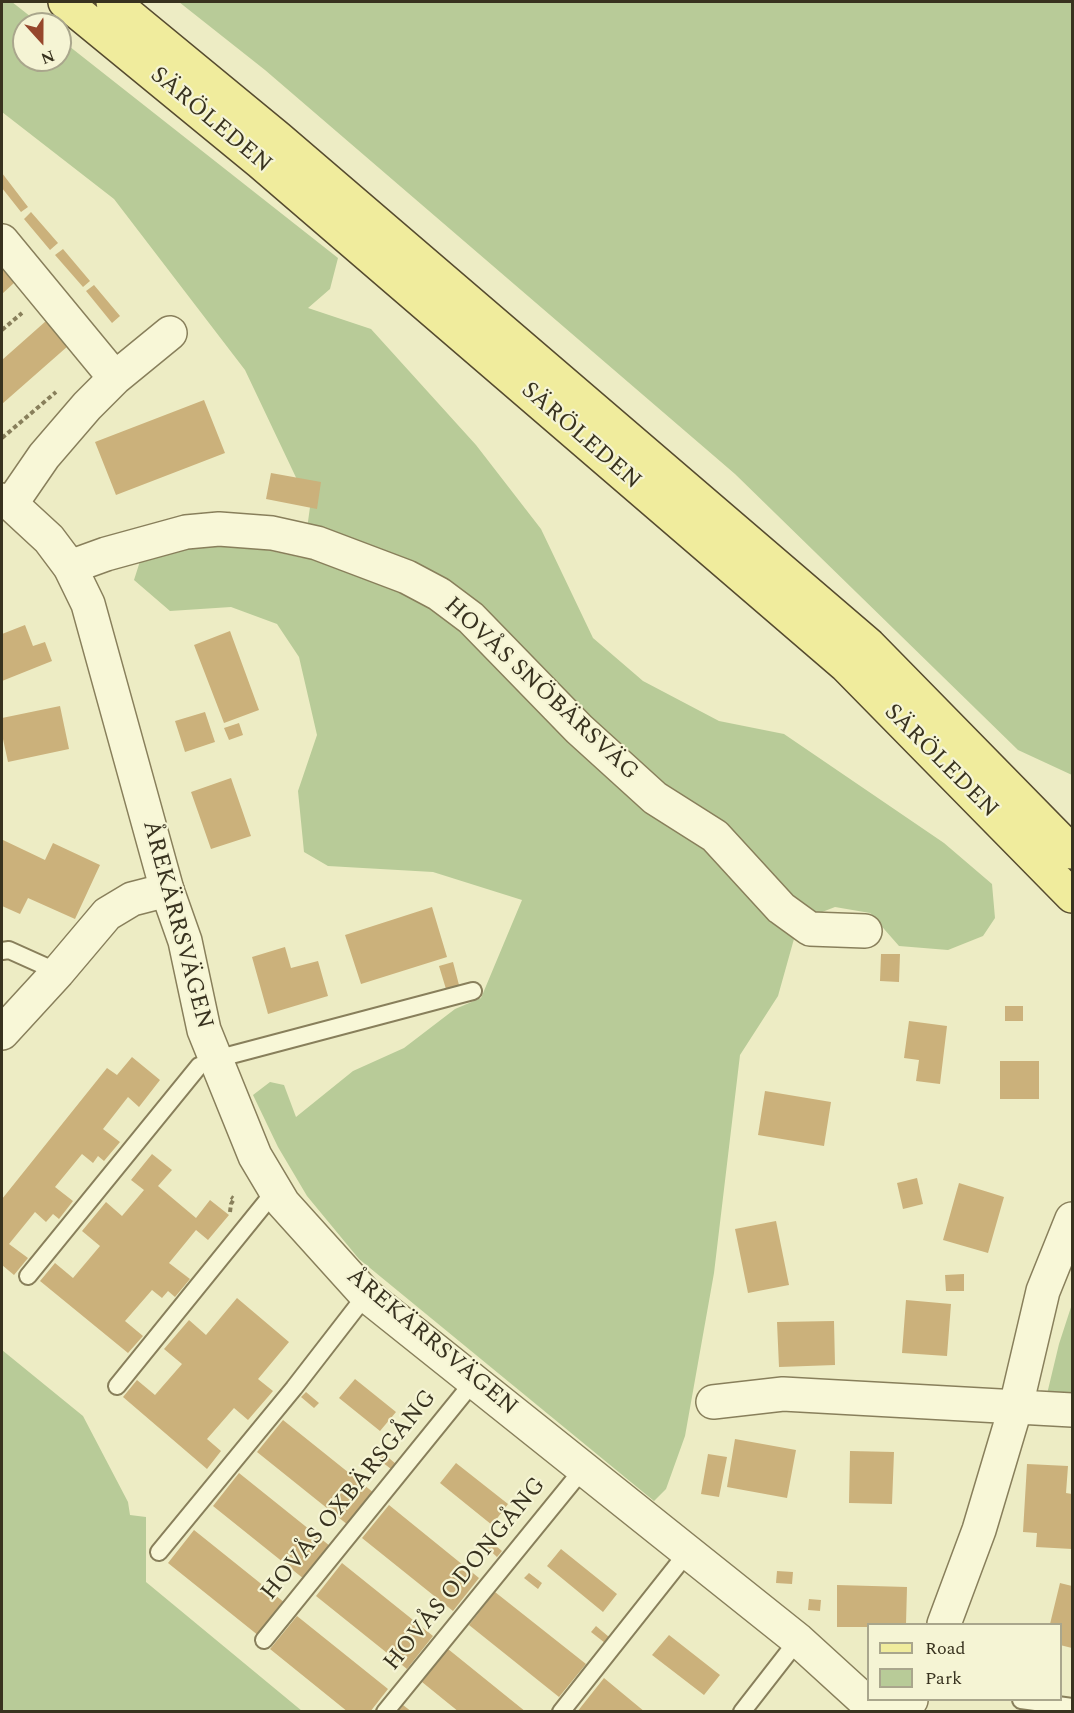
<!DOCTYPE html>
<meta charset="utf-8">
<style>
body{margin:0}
#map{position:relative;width:1074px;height:1713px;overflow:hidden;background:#edecc4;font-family:Spectral,serif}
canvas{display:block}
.frame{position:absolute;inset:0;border:3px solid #38321f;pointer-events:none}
.legend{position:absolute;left:867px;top:1623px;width:195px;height:78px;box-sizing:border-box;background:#f5f4d4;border:2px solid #a9a68c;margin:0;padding:8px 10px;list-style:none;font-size:18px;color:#38321f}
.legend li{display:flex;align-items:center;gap:12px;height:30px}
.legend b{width:30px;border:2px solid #a9a68c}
.north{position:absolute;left:12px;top:12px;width:60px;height:60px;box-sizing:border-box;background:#f5f4d4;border:2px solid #a9a68c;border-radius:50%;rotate:159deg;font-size:16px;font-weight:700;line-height:24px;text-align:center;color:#38321f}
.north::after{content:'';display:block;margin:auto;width:21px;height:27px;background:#96472c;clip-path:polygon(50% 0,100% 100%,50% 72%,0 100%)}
</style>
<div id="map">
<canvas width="1074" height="1713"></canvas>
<div class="frame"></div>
<ul class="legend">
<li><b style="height:8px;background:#f0ec9d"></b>Road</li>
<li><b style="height:16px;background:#b8cb98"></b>Park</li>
</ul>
<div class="north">N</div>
</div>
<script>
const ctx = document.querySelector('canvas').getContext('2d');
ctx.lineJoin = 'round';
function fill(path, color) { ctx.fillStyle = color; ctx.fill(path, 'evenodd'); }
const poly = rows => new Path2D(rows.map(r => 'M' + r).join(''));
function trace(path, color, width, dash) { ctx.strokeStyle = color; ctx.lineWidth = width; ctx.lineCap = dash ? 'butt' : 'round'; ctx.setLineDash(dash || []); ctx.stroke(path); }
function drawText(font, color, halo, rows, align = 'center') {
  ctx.font = font + ' Spectral,serif'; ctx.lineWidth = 4.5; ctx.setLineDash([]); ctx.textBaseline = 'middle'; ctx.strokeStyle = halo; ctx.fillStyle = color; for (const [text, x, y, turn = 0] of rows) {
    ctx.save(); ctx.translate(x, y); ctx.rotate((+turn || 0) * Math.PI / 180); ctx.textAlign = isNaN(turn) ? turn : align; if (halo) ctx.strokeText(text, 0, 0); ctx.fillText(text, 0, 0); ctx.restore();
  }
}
fill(poly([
 [2,2,12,2,40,24,24,24,24,60,60,60,60,39,338,258,330,289,308,308,371,329,476,445,541,529,593,638,643,681,719,721,784,734,944,843,992,884,995,918,983,936,948,950,899,946,870,913,835,907,799,921,778,996,740,1055,714,1273,685,1436,666,1489,654,1501,359,1259,307,1196,278,1147,253,1095,270,1082,284,1085,296,1117,353,1071,404,1048,455,1009,481,998,522,900,433,872,328,866,304,852,298,791,317,735,299,657,277,624,231,607,170,611,134,580,142,555,217,539,303,558,310,507,245,370,114,199,2,112],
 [179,2,1072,2,1072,775,1018,750,735,474,265,70],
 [1072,1304,1072,1399,1047,1394,1059,1344],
 [2,1350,83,1416,128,1502,130,1515,146,1517,146,1582,302,1711,2,1711]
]), '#b8cb98');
fill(poly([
 [2,173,28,207,21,212,2,188],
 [31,212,58,243,50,250,24,219],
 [63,249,90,281,83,287,55,255],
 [2,266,15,282,2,294],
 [94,285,120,316,112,323,86,291],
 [46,321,68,346,2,404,2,360],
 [204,400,225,453,116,495,95,442],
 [271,473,321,482,317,509,266,499],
 [25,625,33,646,45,642,52,661,2,681,2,634],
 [230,631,259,710,224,723,194,645],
 [60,706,69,749,8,762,3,739,2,739,2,718],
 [205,712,215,742,185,752,175,721],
 [239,723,243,735,229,740,224,728],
 [231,778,251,836,211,849,191,792],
 [3,840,45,860,53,843,100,865,75,919,28,898,20,914,2,906],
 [432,907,447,957,361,984,345,935],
 [285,947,291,968,318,961,328,996,268,1014,252,957],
 [881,954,900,954,899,982,880,981],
 [453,962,459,985,446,989,439,966],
 [1005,1006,1023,1006,1023,1021,1005,1021],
 [909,1021,947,1026,940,1084,916,1081,919,1060,904,1058],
 [132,1057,160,1080,139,1107,128,1097,103,1129,120,1142,104,1161,98,1156,93,1163,82,1154,55,1187,73,1201,59,1219,53,1214,46,1222,35,1212,9,1244,28,1258,14,1275,2,1265,2,1199,107,1068,117,1075],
 [1000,1061,1039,1061,1039,1099,1000,1099],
 [765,1091,831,1102,824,1146,758,1135],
 [152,1154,172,1170,158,1186,196,1218,210,1200,229,1215,208,1240,196,1230,169,1263,190,1279,175,1297,168,1291,162,1298,152,1290,125,1321,143,1336,128,1353,40,1281,55,1263,73,1278,100,1246,82,1231,106,1202,122,1216,144,1190,131,1180],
 [917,1178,923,1204,903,1209,897,1183],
 [959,1183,1004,1197,988,1253,943,1240],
 [776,1221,789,1285,748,1293,735,1229],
 [964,1274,964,1291,946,1291,945,1275],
 [237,1298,289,1342,258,1379,273,1391,248,1420,234,1408,207,1439,221,1451,207,1469,123,1397,137,1380,155,1395,182,1364,164,1349,189,1320,206,1335],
 [906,1300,951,1304,947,1356,902,1353],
 [834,1321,835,1365,779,1367,777,1322],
 [355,1379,396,1412,380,1431,339,1398],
 [306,1392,319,1403,314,1408,301,1397],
 [283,1420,374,1493,348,1525,257,1452],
 [735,1439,796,1450,787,1498,727,1487],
 [850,1451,894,1452,892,1504,849,1503],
 [383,1453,396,1464,391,1469,378,1459],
 [708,1454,727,1457,719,1497,701,1494],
 [456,1463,508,1504,492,1525,440,1483],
 [1027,1464,1068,1466,1066,1493,1072,1494,1072,1549,1036,1547,1037,1533,1023,1532],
 [239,1473,330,1546,304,1579,213,1506],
 [389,1505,479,1578,453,1611,362,1538],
 [194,1530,285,1603,259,1636,168,1563],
 [489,1540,502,1551,497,1557,484,1545],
 [561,1549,617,1594,603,1612,547,1566],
 [342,1563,433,1636,407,1669,316,1596],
 [777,1571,793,1572,792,1584,776,1583],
 [529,1573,542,1583,538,1589,524,1578],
 [1060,1583,1072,1586,1072,1648,1060,1645,1060,1624,1050,1624],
 [837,1585,907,1587,906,1624,868,1624,868,1627,837,1627],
 [495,1592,586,1664,559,1697,469,1625],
 [809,1599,821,1600,820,1611,808,1610],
 [297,1616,388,1689,370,1712,348,1712,270,1649],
 [596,1626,609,1637,605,1643,591,1632],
 [669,1635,720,1675,704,1695,652,1655],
 [448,1649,526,1712,459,1712,422,1682],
 [604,1678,645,1712,577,1712],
 [403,1705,412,1712,398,1712]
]), '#cbb17b');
const service = poly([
 [2,951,9,950,58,972],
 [28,1276,199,1066,231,1055,473,991],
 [117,1386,275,1191],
 [159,1552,294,1388,366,1295],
 [264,1640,474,1381],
 [1021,1700,1072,1707],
 [385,1712,583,1469],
 [561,1712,687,1553],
 [742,1712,798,1640]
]);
const minor = poly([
 [2,241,115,378,87,406,44,456,11,504],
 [115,378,170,333],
 [70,567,106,554,186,532,219,529,272,533,317,543,407,577,439,594,471,618,579,729,655,798,715,836,781,908,810,929,865,931],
 [2,1033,58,972,107,914,132,899,167,890],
 [713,1402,783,1394,1072,1410],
 [944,1624,979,1530,1016,1406,1043,1291,1072,1219],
 [898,1712,911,1700]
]);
const tertiary = poly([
 [2,500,11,504,49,539,70,567,88,604,167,890,185,941,204,1030,255,1156,283,1203,366,1295,798,1640,877,1712]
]);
const primary = poly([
 [65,2,260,162,845,665,1072,896],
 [113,2,278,138,869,645,1072,852]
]);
trace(service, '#887f5b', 20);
trace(minor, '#887f5b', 36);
trace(tertiary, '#887f5b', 36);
trace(primary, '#564b2f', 36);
trace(poly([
 [2,330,22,313],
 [2,438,56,392],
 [230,1212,231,1204,234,1199,231,1197]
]), '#887f5b', 4, [4.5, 3]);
trace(service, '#f8f7d7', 16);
trace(minor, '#f8f7d7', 33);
trace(tertiary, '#f8f7d7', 33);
trace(primary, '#f0ec9d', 33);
drawText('24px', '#38321f', '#f5f4d4', [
 ["SÄRÖLEDEN",210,121,40],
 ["SÄRÖLEDEN",580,437,41],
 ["HOVÅS SNÖBÄRSVÄG",540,690,43],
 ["SÄRÖLEDEN",940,762,45],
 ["ÅREKÄRRSVÄGEN",176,925,75],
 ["ÅREKÄRRSVÄGEN",431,1343,40],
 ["HOVÅS OXBÄRSGÅNG",350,1496,-51],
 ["HOVÅS ODONGÅNG",466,1575,-51]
]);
</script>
